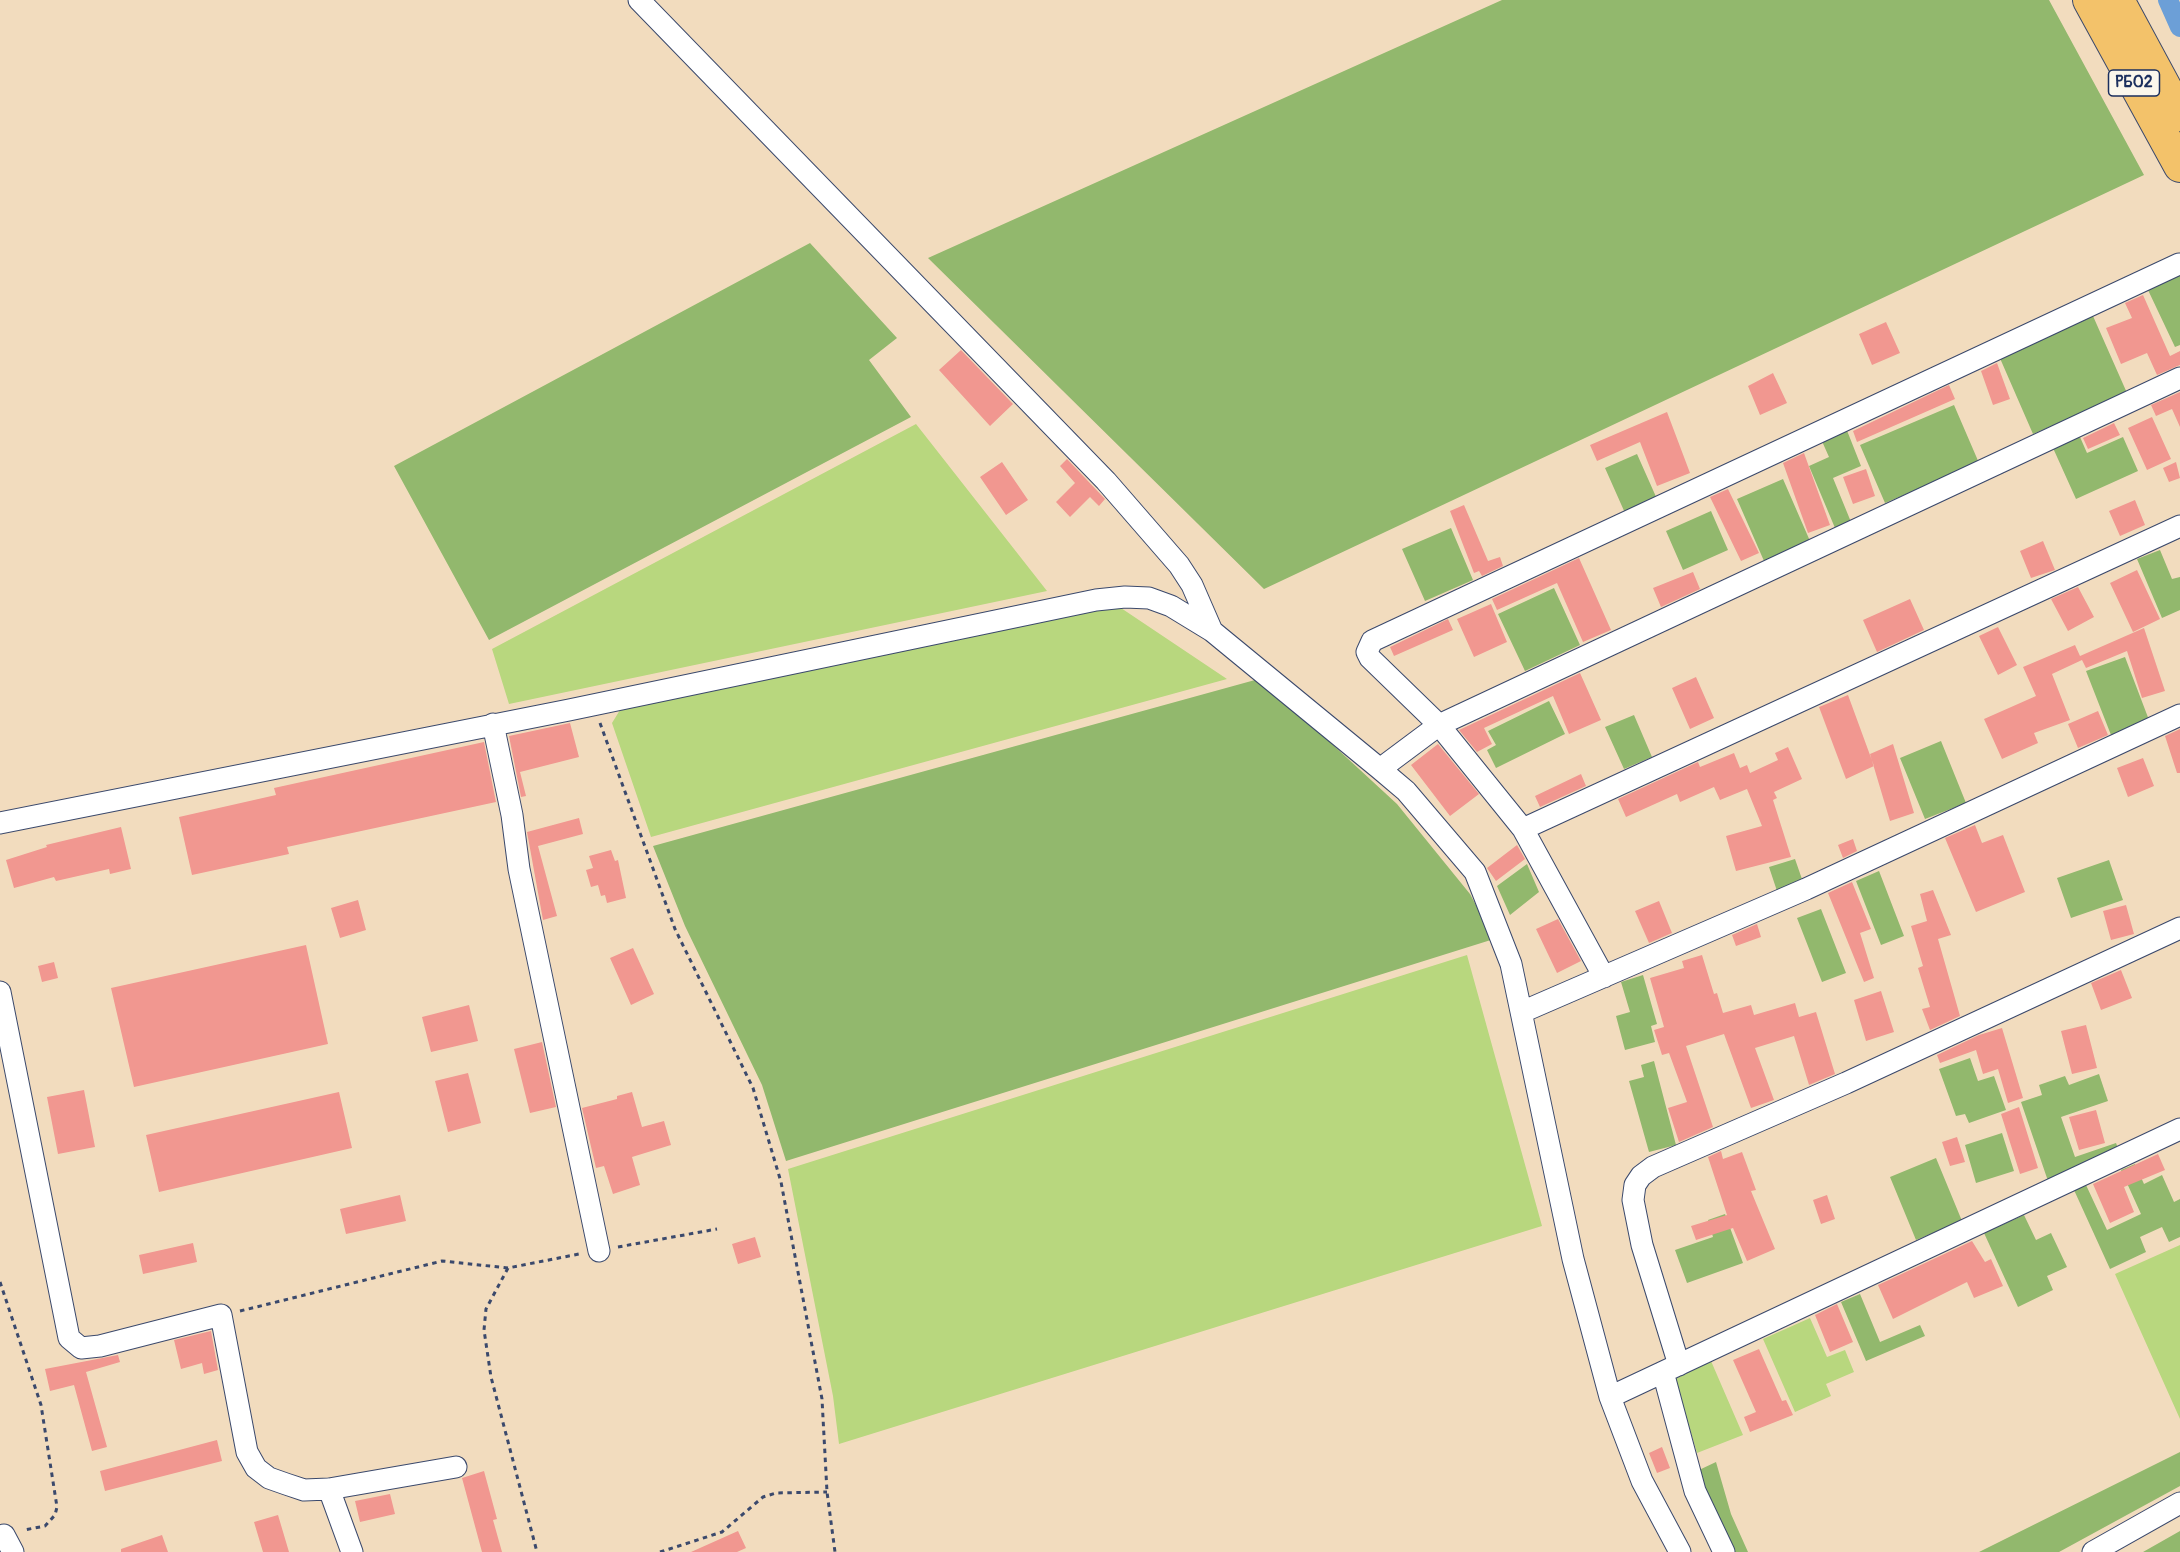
<!DOCTYPE html>
<meta charset="utf-8">
<style>
body{margin:0}
canvas{display:block;background:#f2dcbe}
</style>
<canvas width="2180" height="1552"></canvas>
<script>
const ctx = document.querySelector('canvas').getContext('2d');
ctx.lineJoin = 'round';
function fill(path, color) { ctx.fillStyle = color; ctx.fill(path, 'evenodd'); }
const poly = rows => new Path2D(rows.map(r => 'M' + r).join(''));
function trace(path, color, width, dash) { ctx.strokeStyle = color; ctx.lineWidth = width; ctx.lineCap = dash ? 'butt' : 'round'; ctx.setLineDash(dash || []); ctx.stroke(path); }
function drawText(font, color, halo, rows, align = 'center') {
  ctx.font = font + ' Pangolin,sans-serif'; ctx.lineWidth = 5; ctx.setLineDash([]); ctx.textBaseline = 'middle'; ctx.strokeStyle = halo; ctx.fillStyle = color; for (const [text, x, y, turn = 0] of rows) {
    ctx.save(); ctx.translate(x, y); ctx.rotate((+turn || 0) * Math.PI / 180); ctx.textAlign = isNaN(turn) ? turn : align; if (halo) ctx.strokeText(text, 0, 0); ctx.fillText(text, 0, 0); ctx.restore();
  }
}
fill(poly([
 [916,424,1047,591,509,704,492,649],
 [1118,606,1227,679,651,837,612,723,620,710],
 [1467,955,1542,1226,839,1444,833,1396,788,1169],
 [2180,1245,2180,1419,2115,1274],
 [1810,1318,1827,1357,1845,1350,1854,1372,1826,1384,1831,1396,1795,1412,1763,1339],
 [1711,1361,1743,1435,1697,1453,1675,1379]
]), '#b8d77e');
fill(poly([
 [1502,0,2049,0,2144,175,1264,589,928,258],
 [810,243,897,338,869,360,911,417,489,640,394,466],
 [2180,275,2180,345,2175,347,2148,290],
 [2093,316,2127,393,2033,434,1999,356],
 [1954,405,1979,463,1885,503,1860,445],
 [1846,428,1861,466,1833,478,1851,522,1835,528,1809,466,1829,457,1821,439],
 [2080,437,2087,453,2123,437,2138,471,2076,499,2053,448],
 [1637,454,1657,499,1625,513,1605,468],
 [1783,479,1810,541,1764,561,1737,499],
 [1711,511,1728,550,1683,570,1666,531],
 [1451,528,1473,580,1425,601,1402,549],
 [2160,550,2172,579,2180,577,2180,610,2162,618,2137,559],
 [1554,588,1580,645,1525,671,1498,614],
 [2125,657,2149,720,2111,735,2086,671],
 [1255,680,1295,710,1397,804,1470,894,1494,939,786,1161,762,1085,685,926,653,846],
 [1549,701,1565,734,1496,768,1487,750,1496,745,1488,731],
 [1634,715,1652,757,1624,769,1605,727],
 [1941,741,1966,803,1925,819,1900,758],
 [1795,859,1803,882,1777,891,1769,867],
 [2109,860,2123,900,2071,918,2057,878],
 [1527,864,1539,892,1510,915,1497,886],
 [1879,871,1904,936,1881,945,1856,881],
 [1821,909,1846,973,1822,982,1797,918],
 [1643,975,1657,1024,1651,1026,1655,1042,1625,1050,1616,1016,1630,1012,1621,982],
 [1970,1058,1978,1081,1994,1076,2006,1110,1969,1123,1965,1114,1956,1116,1939,1069],
 [1654,1061,1676,1145,1649,1152,1629,1081,1644,1077,1641,1065],
 [2099,1074,2108,1101,2061,1117,2075,1157,2116,1143,2121,1156,2048,1181,2021,1102,2042,1095,2039,1085,2065,1076,2069,1085],
 [2002,1133,2014,1171,1976,1183,1965,1145],
 [1936,1158,1962,1221,1916,1240,1890,1177],
 [2135,1164,2144,1184,2162,1175,2174,1202,2180,1199,2180,1237,2169,1242,2162,1227,2140,1237,2146,1252,2110,1269,2074,1190,2086,1185,2107,1230,2141,1214,2121,1170],
 [1725,1214,1743,1263,1687,1283,1675,1250,1713,1237,1708,1220],
 [2024,1215,2036,1240,2051,1233,2067,1267,2047,1276,2053,1290,2018,1307,1984,1233],
 [1860,1294,1880,1342,1920,1325,1925,1336,1866,1361,1841,1302],
 [2180,1452,2180,1486,2059,1552,1979,1552],
 [1716,1462,1731,1514,1748,1552,1731,1552,1716,1521,1699,1470],
 [2180,1531,2180,1552,2143,1552]
]), '#92b86d');
trace(poly([
 [2168,0,2180,27]
]), '#6c9fd7', 20);
fill(poly([
 [2143,295,2170,356,2180,351,2180,365,2157,375,2147,353,2121,364,2106,328,2132,318,2125,303],
 [1886,322,1900,353,1872,365,1859,334],
 [961,350,1013,404,990,426,939,370],
 [1997,363,2010,399,1993,405,1981,371],
 [1773,373,1787,403,1760,415,1748,386],
 [1949,385,1955,399,1857,442,1853,431],
 [2180,392,2180,427,2172,409,2156,416,2151,405],
 [1667,412,1690,473,1657,486,1640,442,1597,461,1590,445],
 [2152,417,2171,459,2147,470,2128,428],
 [2114,423,2120,435,2088,449,2083,438],
 [1804,453,1830,525,1808,533,1783,463],
 [1067,459,1105,499,1099,506,1090,497,1070,517,1056,502,1075,483,1060,466],
 [1002,462,1028,500,1006,515,980,477],
 [2176,462,2180,478,2169,482,2163,468],
 [1866,469,1875,496,1853,504,1843,477],
 [1728,489,1759,553,1741,561,1710,497],
 [2135,500,2145,525,2120,536,2109,511],
 [1464,505,1488,561,1500,557,1503,566,1482,576,1479,571,1474,573,1450,511],
 [2043,541,2055,570,2031,578,2020,551],
 [1579,558,1611,630,1583,642,1557,583,1497,610,1492,599],
 [2137,570,2160,619,2133,632,2110,583],
 [1693,572,1700,589,1661,607,1653,588],
 [2078,587,2094,617,2068,631,2051,599],
 [1910,599,1924,630,1877,652,1863,620],
 [1491,604,1507,642,1474,657,1457,619],
 [1448,619,1453,630,1394,656,1390,647],
 [1998,627,2017,665,1998,675,1979,636],
 [2144,628,2165,691,2142,698,2127,651,2086,668,2082,660,2052,674,2070,720,2034,733,2038,743,2002,759,1984,719,2036,696,2023,667,2075,645,2080,656],
 [1580,673,1601,720,1569,734,1553,696,1484,728,1492,744,1477,752,1459,730],
 [1696,677,1714,718,1690,729,1672,688],
 [1848,695,1874,766,1846,779,1819,707],
 [2098,711,2108,735,2078,748,2068,724],
 [570,723,579,757,520,772,526,796,521,797,509,736],
 [2180,729,2180,773,2177,773,2165,736],
 [484,742,496,802,287,847,289,854,192,875,179,817,276,795,274,788],
 [1438,744,1479,794,1450,816,1411,765],
 [1893,744,1914,813,1890,821,1870,754],
 [1788,747,1802,779,1774,792,1777,798,1773,800,1791,857,1736,871,1726,836,1762,826,1747,789,1720,800,1714,787,1680,802,1677,794,1626,817,1618,799,1698,762,1700,767,1734,753,1740,768,1747,765,1750,773,1778,760,1775,753],
 [2143,758,2154,786,2128,797,2117,768],
 [1581,774,1586,786,1540,807,1535,796],
 [579,818,583,834,538,846,557,916,543,920,527,832],
 [1975,825,1982,843,2003,835,2025,892,1976,912,1945,838],
 [121,827,131,869,110,874,109,869,56,881,54,877,14,888,6,860,47,847,46,845],
 [1853,839,1857,851,1843,858,1838,845],
 [1517,845,1525,859,1496,881,1487,868],
 [611,850,615,861,618,860,626,898,607,903,605,895,601,896,598,885,591,887,586,870,593,868,589,856],
 [1852,882,1871,929,1860,933,1874,978,1864,982,1828,893],
 [1933,890,1951,935,1938,939,1960,1016,1930,1030,1922,1009,1930,1007,1918,968,1923,966,1911,926,1927,921,1920,894],
 [358,900,366,930,340,938,331,908],
 [1659,901,1672,933,1649,943,1635,911],
 [2126,905,2134,934,2111,940,2103,911],
 [1558,919,1581,961,1557,973,1536,929],
 [1757,924,1761,937,1736,946,1732,935],
 [306,945,328,1044,134,1087,111,988],
 [633,948,654,994,631,1005,610,958],
 [1702,955,1714,994,1717,993,1723,1013,1751,1005,1754,1015,1795,1003,1799,1017,1816,1012,1835,1074,1809,1085,1794,1036,1755,1048,1774,1100,1751,1108,1724,1034,1686,1046,1713,1127,1679,1142,1668,1108,1687,1102,1669,1053,1662,1055,1654,1030,1664,1027,1650,978,1684,968,1682,961],
 [54,962,58,978,42,982,38,966],
 [2121,970,2132,998,2101,1010,2091,983],
 [1881,991,1894,1032,1866,1041,1854,1000],
 [469,1005,478,1041,431,1052,422,1017],
 [2086,1025,2097,1068,2072,1074,2061,1031],
 [2002,1028,2023,1098,2008,1103,1998,1069,1983,1074,1976,1050,1940,1063,1937,1055,1979,1035],
 [542,1042,556,1107,530,1113,514,1049],
 [468,1073,481,1123,448,1132,435,1081],
 [84,1090,95,1147,58,1154,47,1097],
 [339,1092,352,1148,159,1192,146,1135],
 [632,1092,642,1127,664,1121,671,1145,632,1157,640,1185,613,1194,604,1166,596,1168,582,1108,617,1099,617,1096],
 [2019,1107,2038,1168,2020,1174,2001,1114],
 [2096,1110,2105,1143,2079,1150,2069,1117],
 [1957,1137,1965,1162,1950,1166,1942,1142],
 [1721,1151,1723,1159,1742,1152,1756,1190,1751,1191,1775,1249,1747,1261,1733,1228,1696,1240,1691,1226,1727,1215,1708,1157],
 [2158,1154,2165,1170,2124,1187,2134,1212,2110,1223,2093,1184],
 [400,1195,406,1221,346,1234,340,1209],
 [1827,1195,1835,1219,1821,1224,1813,1200],
 [755,1237,761,1257,738,1264,732,1244],
 [1972,1241,1985,1262,1991,1259,2003,1286,1974,1298,1967,1282,1893,1319,1878,1285],
 [193,1243,197,1262,143,1274,139,1255],
 [1837,1304,1853,1342,1830,1352,1815,1315],
 [211,1331,218,1370,204,1374,202,1363,181,1369,174,1340],
 [1759,1349,1782,1401,1786,1400,1793,1415,1750,1432,1744,1417,1756,1412,1733,1360],
 [118,1355,120,1362,86,1372,107,1447,92,1451,74,1385,50,1391,45,1369],
 [217,1440,222,1461,105,1491,100,1471],
 [1662,1447,1670,1468,1657,1473,1649,1453],
 [484,1471,497,1519,493,1520,502,1552,482,1552,462,1478],
 [390,1494,395,1514,360,1522,355,1501],
 [278,1515,289,1552,263,1552,254,1522],
 [738,1531,746,1548,737,1552,691,1552],
 [162,1535,168,1552,121,1552,121,1549]
]), '#f19790');
const minor = poly([
 [639,0,1106,481,1179,565,1192,585,1212,631],
 [493,724,512,815,519,869,599,1251],
 [1380,769,1439,725,2180,378],
 [0,823,569,710,1096,600,1125,597,1149,598,1171,606,1212,631,1380,769,1406,791,1475,872,1511,964,1573,1259,1610,1397,1642,1481,1680,1552],
 [1523,829,1439,725,1370,658,1367,652,1372,641,2179,264],
 [1604,977,1523,829,2180,526],
 [0,992,69,1338,81,1348,100,1346,221,1315,247,1452,256,1468,269,1478,286,1484,304,1490,329,1489,456,1467],
 [1522,1012,1806,889,2180,715],
 [1679,1365,1642,1245,1633,1200,1635,1185,1641,1176,1653,1167,1846,1083,2180,928],
 [1663,1372,1695,1491,1724,1552],
 [1610,1397,2180,1129],
 [329,1489,352,1552],
 [0,1536,4,1535,13,1552],
 [2093,1552,2180,1503]
]);
const highway = poly([
 [2089,0,2180,166],
 [2118,0,2180,115]
]);
trace(minor, '#3b496c', 23);
trace(highway, '#3b496c', 34);
trace(poly([
 [600,723,675,929,753,1088,781,1182,822,1399,827,1492,835,1552],
 [618,1247,717,1229],
 [508,1268,486,1309,484,1330,491,1377,537,1552],
 [0,1282,41,1405,57,1507,55,1515,45,1526,24,1530],
 [240,1311,442,1261,508,1268,579,1254],
 [660,1552,722,1532,763,1497,776,1493,827,1492]
]), '#3b496c', 3, [4.5, 4.5]);
trace(minor, '#fff', 21);
trace(highway, '#f3c26a', 32);
for (const [x, y, w] of [
 [2134,83,51]
]) { const box = new Path2D(); box.roundRect(x - w / 2, y - 13, w, 26, 4.5); ctx.fillStyle = '#fbf7ec'; ctx.fill(box); trace(box, '#1b2f5e', 1.5); }
drawText('bold 16px', '#1b2f5e', null, [
 ["РБ02",2134,83]
]);
</script>
